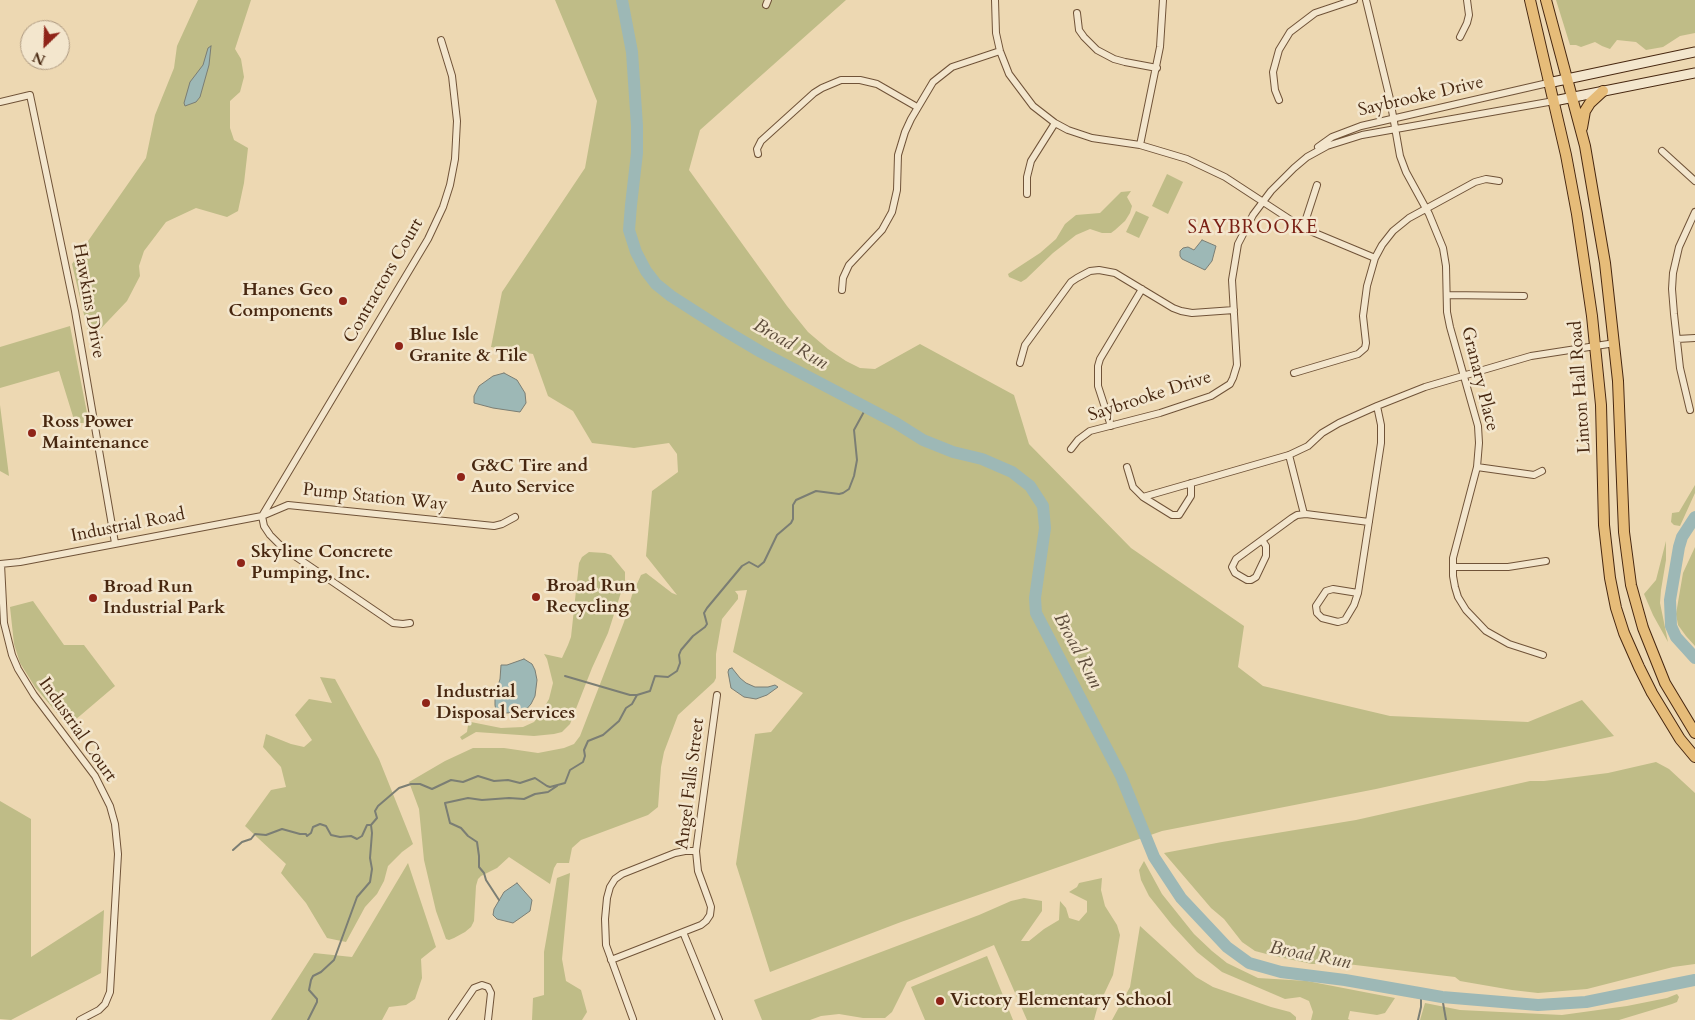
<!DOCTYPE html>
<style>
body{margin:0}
#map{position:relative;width:1695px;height:1020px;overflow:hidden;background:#edd8b2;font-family:Cardo,serif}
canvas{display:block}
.north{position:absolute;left:20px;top:20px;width:50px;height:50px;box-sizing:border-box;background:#f3e6cd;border:1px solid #ae9a81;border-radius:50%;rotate:204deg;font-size:14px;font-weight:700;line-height:20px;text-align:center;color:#472710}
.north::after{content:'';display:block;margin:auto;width:18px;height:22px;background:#8f2418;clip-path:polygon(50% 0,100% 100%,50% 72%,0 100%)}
</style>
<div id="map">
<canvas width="1695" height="1020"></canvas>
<div class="north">N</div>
</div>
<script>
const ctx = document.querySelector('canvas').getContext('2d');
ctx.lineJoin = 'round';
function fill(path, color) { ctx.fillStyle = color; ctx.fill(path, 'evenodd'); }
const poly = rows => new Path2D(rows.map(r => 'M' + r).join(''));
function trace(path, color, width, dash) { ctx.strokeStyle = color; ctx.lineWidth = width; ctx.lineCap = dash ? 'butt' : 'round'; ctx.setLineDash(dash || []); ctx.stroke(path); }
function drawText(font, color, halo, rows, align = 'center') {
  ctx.font = font + ' Cardo,serif'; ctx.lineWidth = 5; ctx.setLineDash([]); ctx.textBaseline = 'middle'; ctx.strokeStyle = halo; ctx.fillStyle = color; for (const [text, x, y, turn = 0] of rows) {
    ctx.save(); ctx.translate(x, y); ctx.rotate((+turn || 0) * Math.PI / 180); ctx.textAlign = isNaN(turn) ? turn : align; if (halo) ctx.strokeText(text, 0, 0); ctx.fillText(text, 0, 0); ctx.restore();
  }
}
fill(poly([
 [198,0,251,0,235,49,241,59,244,77,240,92,230,101,230,128,234,140,248,148,244,183,238,211,227,217,196,208,166,222,144,251,139,266,140,276,127,301,90,340,72,264,146,158,155,115,174,68,177,46],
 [555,0,846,0,700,130,689,170,787,306,808,332,828,349,846,361,860,368,875,369,920,344,1014,395,1029,444,1131,548,1244,626,1238,667,1263,686,1390,716,1528,722,1582,700,1614,736,1376,789,1162,831,901,922,770,972,736,864,755,734,771,732,803,693,733,652,747,590,735,591,738,595,738,599,722,619,716,654,716,678,714,682,678,715,664,752,661,767,658,807,648,815,581,840,572,848,569,863,557,863,554,868,550,884,509,857,497,868,481,876,478,879,476,886,474,921,471,927,465,932,454,938,449,940,446,939,436,911,424,860,419,809,409,782,445,761,473,748,504,748,538,753,564,748,574,744,580,736,597,692,624,622,632,595,641,575,646,573,672,593,677,595,646,556,652,491,678,472,677,454,669,443,634,448,592,443,573,411,548,396,533,354,491,347,502,292,585,168,597,101],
 [1556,0,1695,0,1695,33,1680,36,1663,47,1646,50,1636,42,1617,40,1610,49,1602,46,1595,42,1581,47,1576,45,1570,45],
 [1167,174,1183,182,1168,214,1152,206],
 [1131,191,1127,197,1132,206,1130,213,1125,221,1115,230,1111,233,1102,233,1090,229,1076,235,1053,253,1026,279,1021,282,1009,277,1008,274,1014,270,1040,253,1056,239,1065,224,1076,215,1100,213,1121,192],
 [1136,211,1149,217,1139,238,1126,232],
 [70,326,89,423,75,423,59,371,0,388,0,347],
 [0,405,9,476,0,471],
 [1695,485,1695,493,1680,526,1674,525,1671,522,1672,513,1679,512],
 [1666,541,1666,560,1661,590,1660,603,1668,642,1653,615,1644,594,1656,580],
 [1695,547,1695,646,1686,636,1678,625,1676,614,1683,573],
 [589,552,605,553,611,555,625,572,625,580,608,633,592,668,570,724,562,732,554,734,534,736,476,732,462,740,460,737,467,732,468,725,471,722,501,728,523,727,534,722,539,716,549,699,553,683,547,659,544,654,562,658,568,645,571,637,579,563,582,557],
 [33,601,64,645,84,645,115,686,68,726,35,687,20,663,14,644,10,607],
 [320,677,335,679,379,759,413,844,402,852,388,866,384,881,377,894,365,907,346,942,327,938,306,903,281,873,286,864,245,826,271,790,286,787,281,767,263,747,266,734,291,744,304,747,312,740,295,715,309,699,332,703],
 [1656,762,1669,769,1695,793,1695,964,1673,967,1587,989,1538,993,1512,990,1460,981,1455,977,1347,964,1312,964,1274,956,1255,951,1242,942,1224,919,1211,908,1164,853,1222,842,1356,820,1530,781,1544,781,1608,773],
 [0,801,31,819,31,957,104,910,101,973,11,1020,0,1019],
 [1144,861,1162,894,1194,934,1212,951,1227,963,1258,978,1307,981,1395,998,1385,1013,1377,1015,1350,1011,1348,1019,1350,1020,1311,1020,1313,1012,1309,1001,1300,997,1285,999,1222,972,1197,952,1172,925,1149,896,1141,880,1139,870],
 [408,863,436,947,421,959,422,978,415,999,406,1005,389,1007,382,1020,271,1020,314,953,352,957],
 [570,873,562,959,566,981,581,990,587,1012,582,1020,532,1020,533,998,544,995,544,952,557,878],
 [1102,878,1101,890,1105,906,1117,925,1120,935,1113,975,1097,1009,1094,1020,1027,1020,994,945,907,982,892,1012,885,1018,863,1018,839,1014,821,1016,810,1020,762,1020,754,1000,979,915,1011,901,1024,898,1042,901,1042,911,1021,941,1029,941,1044,929,1059,920,1060,901,1066,908,1069,918,1079,921,1087,912,1087,901,1069,892,1077,887,1079,883],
 [1140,926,1196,977,1213,987,1271,1007,1290,1012,1296,1017,1296,1020,1112,1020,1130,987],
 [987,956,1013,1020,925,1020,911,987],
 [1677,994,1679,997,1677,1002,1672,1004,1619,1020,1420,1020,1425,1003,1460,1010,1562,1015,1627,1006,1667,998]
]), '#bfbc87');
const water = poly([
 [211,46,209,65,200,97,196,102,185,106,184,103,190,82,203,65,208,48,211,46],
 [1202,240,1216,246,1212,261,1205,270,1182,259,1180,256,1180,251,1183,248,1188,247,1194,250,1202,240],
 [504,373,517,380,525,393,526,403,520,412,493,408,474,403,474,396,479,386,493,376,504,373],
 [524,659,532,664,535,670,537,680,535,696,531,704,524,712,506,713,496,711,495,705,495,696,500,679,501,665,507,665,524,659],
 [732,668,740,678,746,683,755,687,768,687,775,685,778,687,767,695,756,699,744,697,731,688,728,672,729,669,732,668],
 [517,883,532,900,530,911,513,923,497,919,493,915,494,909,504,892,517,883]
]);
fill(water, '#9db8b6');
trace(water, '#7b7e74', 1);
trace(poly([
 [565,676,630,695,637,695],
 [233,850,242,842,251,839,255,834,266,835,282,829,300,834,306,834,307,836,311,833,313,827,320,824,326,826,331,835,340,837,351,836,357,839,362,836,367,825,371,825],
 [499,900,486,880,484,873,479,867,479,856,477,842,468,836,461,828,450,823,445,803,468,798,482,800,509,798,524,799,535,794,548,792,557,786],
 [1442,997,1446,1020],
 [308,1020,317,1002,317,999,309,990,311,980,313,976,321,972,334,960,357,897,370,882,372,869,370,858,372,833,371,825,377,818,375,811,378,806,399,788,411,784,420,784,432,789,451,780,463,782,478,776,494,781,508,780,520,783,535,778,547,786,550,787,565,783,570,770,583,762,585,756,584,750,588,741,603,735,619,721,626,708,632,704,637,695,650,691,655,676,668,677,677,671,680,663,679,655,681,650,693,636,705,627,707,624,704,613,707,608,742,566,749,562,758,567,764,562,777,535,791,523,793,519,793,505,796,500,816,491,839,494,843,493,849,489,854,476,857,460,854,430,866,408],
 [1418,1020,1421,1007,1421,993]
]), '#7b7e74', 2);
trace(poly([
 [622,0,632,52,637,126,637,153,631,205,629,230,636,252,646,271,656,284,671,296,724,330,761,352,896,423,923,440,953,452,982,459,1012,472,1030,486,1043,506,1045,528,1035,598,1036,613,1121,776,1154,857,1181,898,1227,947,1249,963,1281,972,1345,980,1442,997,1538,1005,1586,1002,1695,980],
 [1695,517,1682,537,1679,547,1670,600,1671,626,1676,637,1695,658]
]), '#9db8b6', 12);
const street = poly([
 [995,0,996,33,1000,51,1009,74,1033,106,1055,123,1068,130,1092,138,1140,145,1187,159,1225,177,1303,228,1375,258],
 [1366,0,1390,99,1400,156,1406,172,1429,214,1443,248,1446,266,1447,312,1450,327,1478,426,1479,443,1477,467,1453,558,1453,576,1455,587,1458,597,1466,610,1486,631,1509,644,1543,655],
 [766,5,768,0],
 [1077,13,1079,30,1084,37,1097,50,1114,59,1125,62,1157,68],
 [1460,37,1467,23,1469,15,1467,0],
 [1279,100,1275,90,1273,72,1279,50,1290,32,1315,13,1354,0],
 [0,102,30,95,75,311,115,543],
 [1140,145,1160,47,1163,0],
 [1318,147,1332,137,1361,126,1548,83],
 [1662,151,1695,181],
 [758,154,757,149,761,141,814,93,822,88,841,80,860,80,877,84,917,107],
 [1027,194,1027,177,1031,161,1055,123],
 [1303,228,1317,185],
 [842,290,843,278,849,265,882,230,892,212,897,190,898,155,905,132,911,119,933,82,952,67,1000,51],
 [1447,295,1524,296],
 [1677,339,1695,338],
 [1020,363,1025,345,1071,282,1077,278,1090,271,1099,270,1115,273,1173,308,1181,311,1192,313,1234,310],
 [1294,373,1358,354,1365,348,1366,343,1363,316,1367,286,1375,258,1382,245,1393,231,1409,218,1475,182,1486,179,1499,181],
 [1690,410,1680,368,1674,314,1672,289,1673,273,1679,247,1695,212],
 [1111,426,1098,386,1098,366,1100,359,1142,289],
 [1071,449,1078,440,1090,431,1160,413,1211,396,1230,384,1233,378,1237,365,1232,280,1238,244,1253,215,1271,191,1294,168,1307,157,1327,146,1362,135,1554,101],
 [1289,455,1304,514],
 [1127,467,1133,487,1143,497,1289,455,1308,446,1322,433,1339,423,1377,406,1425,387,1531,356,1615,343],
 [1477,467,1534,475,1542,471],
 [1143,497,1172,515,1179,515,1191,496,1191,483],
 [262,516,428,239,443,207,450,185,455,159,457,121,452,76,441,40],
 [262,516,264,526,270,535,283,548,393,623,403,624,410,623],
 [1262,540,1266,546,1266,556,1256,577,1251,580,1247,580,1235,573,1232,567,1236,559,1262,540,1292,518,1297,515,1306,514,1369,522],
 [0,564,20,562,262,516,288,505,494,526,502,524,515,517],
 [1,564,4,623,12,655,18,669,34,695,95,776,110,806,115,824,118,854,110,992,105,1004,99,1010,80,1020],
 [1453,567,1508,567,1546,561],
 [1358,593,1333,589,1326,591,1316,606,1317,613,1322,618,1338,622,1345,620,1354,605,1358,593,1381,443,1381,425,1377,406],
 [683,932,719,1020],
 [611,960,701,925,706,921,710,915,711,907,709,901,698,871,696,851,717,695],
 [633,1019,606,945,605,919,607,898,610,887,615,879,622,874,675,853,685,851,696,851],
 [452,1020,474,988,482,985,488,987,491,993,488,1020]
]);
const secondary = poly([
 [1548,83,1695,52],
 [1554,101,1695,73]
]);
const primary = poly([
 [1530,0,1566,155,1577,214,1592,316,1601,405,1604,525,1610,578,1616,608,1624,633,1639,667,1652,693,1680,739,1695,757],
 [1546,0,1585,146,1605,263,1618,381,1624,532,1631,585,1643,628,1665,683,1695,733],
 [1582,128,1585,111,1590,103,1603,91]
]);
trace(street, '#705338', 8);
trace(secondary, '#472710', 11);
trace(primary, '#472710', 12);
trace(street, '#f3e6cd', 6);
trace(secondary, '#f3e6cd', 9);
trace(primary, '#e6bc79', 10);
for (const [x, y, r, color] of [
 [343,301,5,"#8f2418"],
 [399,346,5,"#8f2418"],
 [32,433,5,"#8f2418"],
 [461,477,5,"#8f2418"],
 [241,563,5,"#8f2418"],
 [536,597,5,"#8f2418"],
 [93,598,5,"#8f2418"],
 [426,703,5,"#8f2418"],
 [940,1001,5,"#8f2418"]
]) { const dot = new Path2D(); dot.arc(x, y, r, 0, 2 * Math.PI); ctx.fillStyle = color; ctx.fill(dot); trace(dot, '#f3e6cd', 2); }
drawText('18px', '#472710', '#f3e6cd', [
 ["Saybrooke Drive",1421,97,-13],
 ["Contractors Court",384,281,-60],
 ["Hawkins Drive",88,301,80],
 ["Granary Place",1479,379,76],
 ["Linton Hall Road",1581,387,-94],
 ["Saybrooke Drive",1150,397,-18],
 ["Pump Station Way",375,498,6],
 ["Industrial Road",128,526,-11],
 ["Industrial Court",77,730,55],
 ["Angel Falls Street",691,784,-83]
]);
drawText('bold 18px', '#472710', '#f3e6cd', [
 ["Hanes Geo",333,291,"right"],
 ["Components",333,312,"right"],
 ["Blue Isle",409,336],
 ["Granite & Tile",409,357],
 ["Ross Power",42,423],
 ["Maintenance",42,444],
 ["G&C Tire and",471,467],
 ["Auto Service",471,488],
 ["Skyline Concrete",251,553],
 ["Pumping, Inc.",251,574],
 ["Broad Run",546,587],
 ["Recycling",546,608],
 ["Broad Run",103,588],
 ["Industrial Park",103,609],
 ["Industrial",436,693],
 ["Disposal Services",436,714],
 ["Victory Elementary School",950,1001]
], 'left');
ctx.letterSpacing = '1px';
drawText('19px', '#7a1f14', '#f3e6cd', [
 ["SAYBROOKE",1253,229]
]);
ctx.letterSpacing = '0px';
drawText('italic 19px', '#5c4b3a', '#f3e6cd', [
 ["Broad Run",790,345,30],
 ["Broad Run",1077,651,62],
 ["Broad Run",1310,956,11]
]);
</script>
